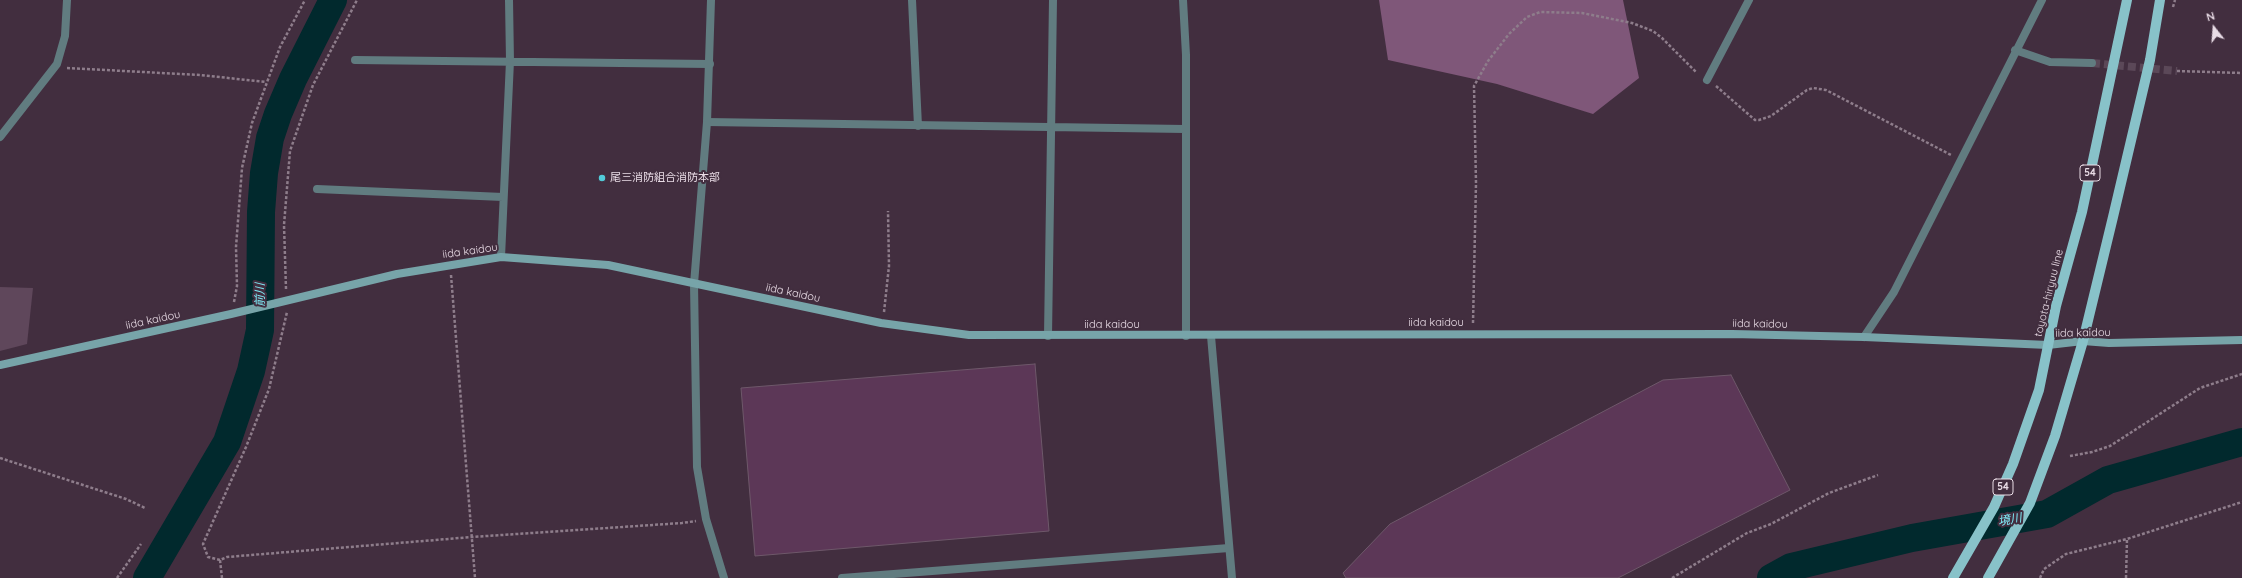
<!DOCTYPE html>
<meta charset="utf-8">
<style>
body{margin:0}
#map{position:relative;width:2242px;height:578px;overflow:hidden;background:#422e3f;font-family:Quicksand,sans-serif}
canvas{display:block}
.north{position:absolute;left:2194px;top:8px;width:40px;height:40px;-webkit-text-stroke:3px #422e3f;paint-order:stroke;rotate:343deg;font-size:11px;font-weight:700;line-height:16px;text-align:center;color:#e9dce6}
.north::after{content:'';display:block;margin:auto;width:14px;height:18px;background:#e9dce6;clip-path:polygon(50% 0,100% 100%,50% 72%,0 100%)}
</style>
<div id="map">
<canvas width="2242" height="578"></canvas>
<div class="north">N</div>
</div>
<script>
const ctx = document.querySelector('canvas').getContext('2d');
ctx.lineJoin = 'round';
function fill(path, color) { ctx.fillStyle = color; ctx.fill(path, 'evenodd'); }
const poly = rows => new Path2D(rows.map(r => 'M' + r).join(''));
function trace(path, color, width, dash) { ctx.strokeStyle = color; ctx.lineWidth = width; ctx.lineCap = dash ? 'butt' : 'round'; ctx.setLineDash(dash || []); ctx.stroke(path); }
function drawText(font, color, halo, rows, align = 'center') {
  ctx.font = font + ' Quicksand,"Noto Sans JP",sans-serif'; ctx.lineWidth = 4; ctx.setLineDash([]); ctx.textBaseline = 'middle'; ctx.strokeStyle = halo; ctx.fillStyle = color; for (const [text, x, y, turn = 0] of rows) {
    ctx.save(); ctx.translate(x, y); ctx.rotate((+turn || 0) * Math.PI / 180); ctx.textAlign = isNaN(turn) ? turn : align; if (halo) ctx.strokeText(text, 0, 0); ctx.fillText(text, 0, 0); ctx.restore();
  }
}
fill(poly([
 [0,287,33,288,27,344,0,351]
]), '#5f475b');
fill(poly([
 [1379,0,1623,0,1639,78,1593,114,1497,84,1388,60]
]), '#7f5779');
trace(poly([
 [147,578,227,442,251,371,260,330,261,212,264,173,270,138,278,114,293,79,333,0],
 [1771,578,1791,567,1912,538,2047,514,2108,480,2242,442]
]), '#01292d', 28);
const building = poly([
 [1035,364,1049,531,755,556,741,388,1035,364],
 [1731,375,1790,490,1618,578,1346,578,1343,573,1390,524,1663,380,1731,375]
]);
fill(building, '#5c3757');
trace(building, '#6e586a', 1);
trace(poly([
 [2092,63,2177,71]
]), '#5b4858', 8, [8, 4]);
trace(poly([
 [2173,7,2175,0],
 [67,68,200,75,266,82],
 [2177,71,2242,73],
 [1716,86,1755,120,1759,120,1771,116,1807,90,1813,88,1826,90,1951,155],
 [451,275,475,578],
 [286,289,284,225,290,151,313,85,357,0],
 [234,302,237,286,236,247,242,168,252,123,280,47,305,0],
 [884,312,889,266,888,211],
 [1473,323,1476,183,1474,86,1488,61,1509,34,1527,17,1540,12,1582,13,1632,23,1653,31,1662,38,1697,73],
 [2070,456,2092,452,2110,446,2200,388,2242,374],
 [0,458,126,499,145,508],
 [220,560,208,557,203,544,246,447,269,389,287,312],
 [117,578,141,544],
 [222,578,220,560,227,557,472,537,682,523,696,521],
 [1672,578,1747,533,1771,524,1829,493,1878,475],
 [2040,578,2044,569,2066,554,2127,539,2242,502],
 [2126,578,2127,539]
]), '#8e7d8b', 2.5, [3, 2]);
trace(poly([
 [912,0,918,126],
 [1183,0,1186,55,1186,336],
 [2015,50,2050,62,2092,63],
 [355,60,710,64],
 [1707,80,1749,0],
 [707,122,1185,129],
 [0,137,57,64,65,36,67,0],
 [317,189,503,197],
 [501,257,510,61,509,0],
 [1048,336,1053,0],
 [1864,337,1894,292,2042,0],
 [842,578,1229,548]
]), '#617c80', 8);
trace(poly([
 [711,0,707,122,694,284,697,467,706,519,724,578],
 [1211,336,1232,578]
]), '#617c80', 8);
trace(poly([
 [0,365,231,314,397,274,501,257,608,265,881,323,969,335,1732,334,1864,337,2048,345,2083,341,2109,343,2242,340]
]), '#77a4a9', 8);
trace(poly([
 [1953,578,1994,507,2013,464,2039,390,2056,306,2082,212,2127,0],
 [1988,578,2030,503,2055,436,2083,341,2113,217,2150,60,2160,0]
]), '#88c2c9', 10);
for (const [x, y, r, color] of [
 [602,178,4,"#52cbd9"]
]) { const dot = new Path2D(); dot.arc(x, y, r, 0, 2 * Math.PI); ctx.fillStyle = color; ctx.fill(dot); trace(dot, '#422e3f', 1.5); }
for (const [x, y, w] of [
 [2090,173,20],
 [2003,487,20]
]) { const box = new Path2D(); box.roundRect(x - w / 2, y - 8, w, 16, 3); ctx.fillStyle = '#422e3f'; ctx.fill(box); trace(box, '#e9dce6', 1); }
drawText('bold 10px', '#e9dce6', null, [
 ["54",2090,173],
 ["54",2003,487]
]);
drawText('11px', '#e9dce6', '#422e3f', [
 ["尾三消防組合消防本部",610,178]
], 'left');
drawText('11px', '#e9dce6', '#422e3f', [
 ["iida kaidou",470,251,-8],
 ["iida kaidou",793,293,12],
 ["toyota-hiryuu line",2049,293,-76],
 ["iida kaidou",153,320,-12],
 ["iida kaidou",1436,323],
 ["iida kaidou",1760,324,1],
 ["iida kaidou",1112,325],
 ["iida kaidou",2083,333,-1]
]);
drawText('italic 12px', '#7eebf7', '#422e3f', [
 ["前川",260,295,-90],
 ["境川",2010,520,-10]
]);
</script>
